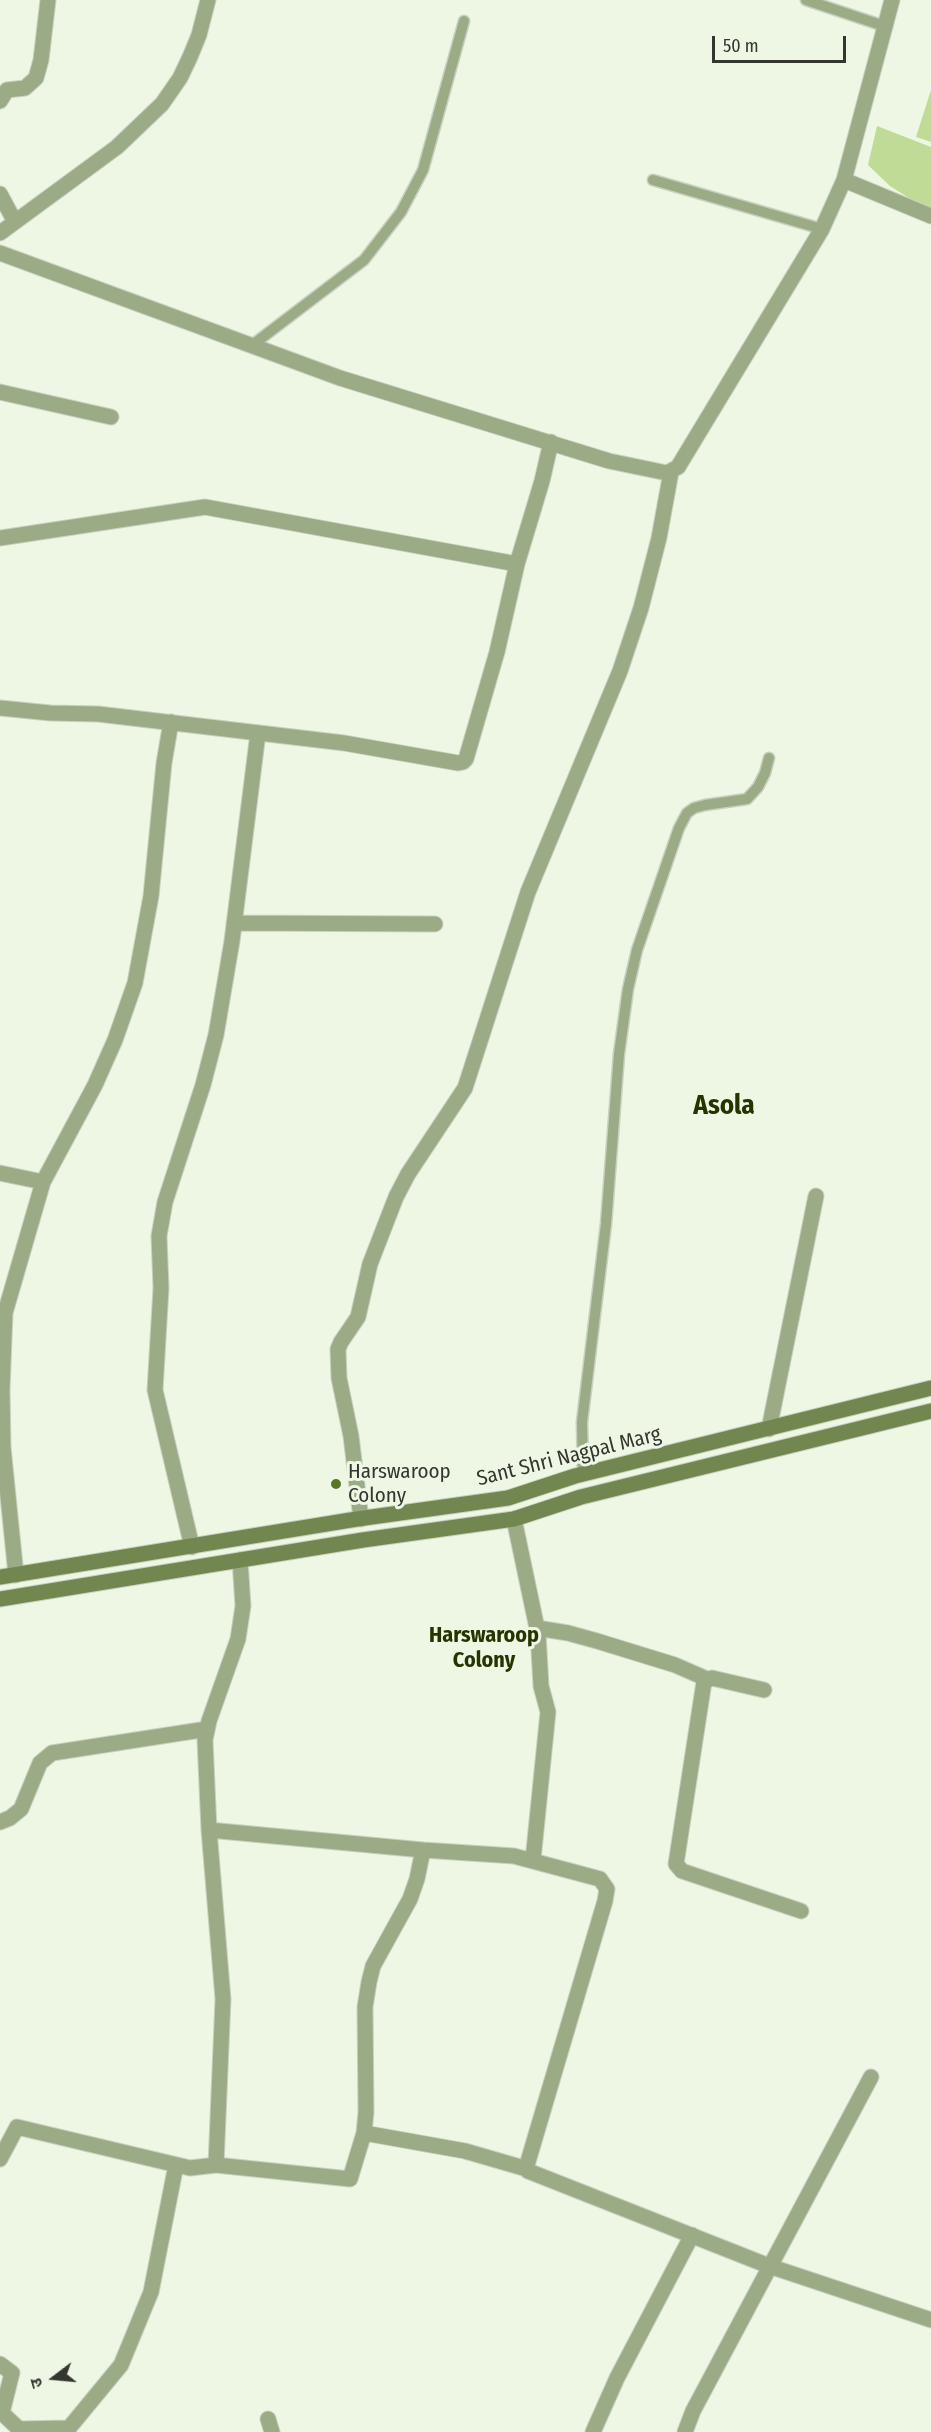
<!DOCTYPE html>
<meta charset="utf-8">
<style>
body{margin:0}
#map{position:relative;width:931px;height:2432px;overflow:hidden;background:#eef6e4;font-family:"Fira Sans Condensed","Noto Sans Devanagari",sans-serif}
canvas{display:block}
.north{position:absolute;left:24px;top:2348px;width:60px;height:60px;-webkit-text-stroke:4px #eef6e4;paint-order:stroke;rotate:254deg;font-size:16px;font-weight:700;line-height:24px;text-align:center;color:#343730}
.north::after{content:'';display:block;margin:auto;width:21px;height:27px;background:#343730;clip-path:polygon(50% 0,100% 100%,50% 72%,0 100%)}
.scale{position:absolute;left:712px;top:36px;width:134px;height:27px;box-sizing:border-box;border:3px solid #343730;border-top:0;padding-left:8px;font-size:18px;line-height:21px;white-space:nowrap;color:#343730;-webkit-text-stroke:4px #eef6e4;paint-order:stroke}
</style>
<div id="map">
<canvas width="931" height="2432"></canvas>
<div class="north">उ</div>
<div class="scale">50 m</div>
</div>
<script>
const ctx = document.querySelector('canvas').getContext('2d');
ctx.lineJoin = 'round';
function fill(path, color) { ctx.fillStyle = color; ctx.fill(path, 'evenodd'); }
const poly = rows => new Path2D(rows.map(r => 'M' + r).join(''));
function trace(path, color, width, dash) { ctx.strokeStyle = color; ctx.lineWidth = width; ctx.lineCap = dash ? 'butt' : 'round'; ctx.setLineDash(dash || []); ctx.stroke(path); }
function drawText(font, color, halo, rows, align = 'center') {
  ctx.font = font + ' "Fira Sans Condensed",sans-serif'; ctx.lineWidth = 6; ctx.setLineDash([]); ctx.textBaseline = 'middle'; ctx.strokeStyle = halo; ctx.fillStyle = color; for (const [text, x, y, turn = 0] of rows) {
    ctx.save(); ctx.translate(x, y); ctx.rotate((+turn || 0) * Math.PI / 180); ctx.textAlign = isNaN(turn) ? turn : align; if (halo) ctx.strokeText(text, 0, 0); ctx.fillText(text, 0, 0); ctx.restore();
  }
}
fill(poly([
 [931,90,931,142,916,137],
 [877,126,931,147,931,208,917,203,890,186,868,165]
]), '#bfdb96');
const service = poly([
 [806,0,887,27],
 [653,180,822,229],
 [251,346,364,260,401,212,423,170,464,21],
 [583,1474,582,1422,606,1224,619,1054,628,989,637,950,679,828,687,813,694,808,705,805,747,799,758,787,765,773,769,758]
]);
const minor = poly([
 [892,0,844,180,931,216],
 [0,101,7,90,25,88,36,78,41,60,48,0],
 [0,194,15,222],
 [0,233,117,147,162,104,180,78,190,57,199,35,208,0],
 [0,253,340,378,609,461,667,473,678,467,822,229,844,180],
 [0,392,111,417],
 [0,538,205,507,517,564],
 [0,708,50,713,98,714,344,743,458,763,463,762,466,759,497,652,517,564,542,481,551,442],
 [234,923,435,924],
 [0,1173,43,1182],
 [769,1429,816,1196],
 [361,1519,351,1436,339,1378,338,1349,341,1342,358,1317,370,1264,396,1197,408,1174,465,1088,528,892,620,671,641,608,659,538,671,472],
 [514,1519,538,1633,541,1686,548,1712,533,1860],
 [192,1547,155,1390,161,1288,159,1236,165,1202,203,1085,216,1035,232,941,258,733],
 [16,1575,3,1447,2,1390,5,1313,43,1182,95,1085,115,1040,135,983,151,896,164,763,171,722],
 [537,1628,568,1633,597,1641,675,1665,707,1679],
 [764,1690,712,1678,704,1682,676,1864,682,1871,801,1911],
 [0,1822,10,1818,21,1809,40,1763,52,1753,207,1729],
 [209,1830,423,1850,514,1856,600,1879,607,1889,605,1901,527,2165,528,2171,769,2266,931,2320],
 [364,2133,366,2112,365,2007,369,1982,373,1966,410,1899,417,1879,423,1850],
 [0,2159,17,2127,190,2168,216,2165,350,2179,364,2133,465,2151,527,2169],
 [216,2165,223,1999,209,1830,205,1740,209,1721,238,1639,243,1606,240,1560],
 [0,2364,12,2373,2,2413,19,2429,69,2428,121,2365,151,2292,176,2165],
 [268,2419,272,2432],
 [593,2432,617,2378,692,2235],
 [685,2432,693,2411,871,2077]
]);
const secondary = poly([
 [0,1577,357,1519,508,1498,575,1476,931,1388],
 [0,1599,363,1540,514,1519,581,1497,931,1411]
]);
trace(service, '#c9d0c0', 13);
trace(minor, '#c9d0c0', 17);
trace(secondary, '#c9d0c0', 17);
trace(service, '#9bab85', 10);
trace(minor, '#9bab85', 15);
trace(secondary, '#71874f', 15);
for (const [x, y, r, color] of [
 [336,1484,6,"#597528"]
]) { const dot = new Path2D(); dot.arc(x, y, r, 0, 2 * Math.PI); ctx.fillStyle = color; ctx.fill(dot); trace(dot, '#eef6e4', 2); }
drawText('21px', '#343730', '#eef6e4', [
 ["Sant Shri Nagpal Marg",569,1457,-14]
]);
drawText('21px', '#343730', '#eef6e4', [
 ["Harswaroop",348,1472],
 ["Colony",348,1496]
], 'left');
drawText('bold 22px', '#243600', '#eef6e4', [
 ["Harswaroop",484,1636],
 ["Colony",484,1661]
]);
drawText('bold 27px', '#243600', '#eef6e4', [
 ["Asola",724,1106]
]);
</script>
